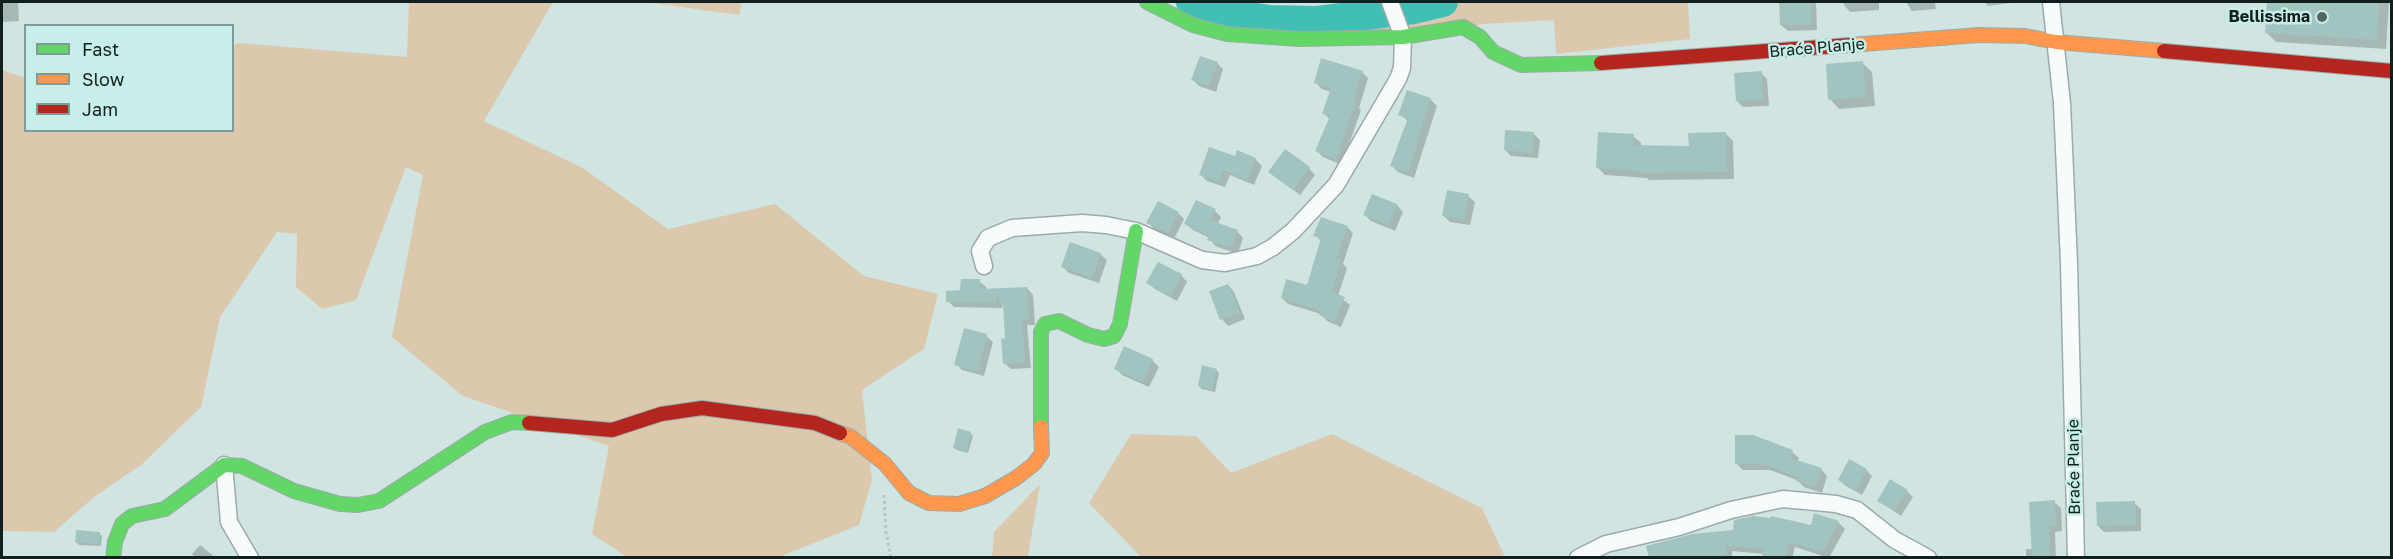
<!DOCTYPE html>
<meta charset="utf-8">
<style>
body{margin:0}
#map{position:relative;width:2393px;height:559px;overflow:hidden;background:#d0e5e2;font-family:"Golos Text",sans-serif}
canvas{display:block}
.frame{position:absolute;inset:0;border:3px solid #11201e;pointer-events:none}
.legend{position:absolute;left:24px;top:24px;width:210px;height:108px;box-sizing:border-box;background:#c7eee8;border:2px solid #7e9c97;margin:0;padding:8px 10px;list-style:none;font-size:18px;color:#11201e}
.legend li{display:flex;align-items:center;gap:12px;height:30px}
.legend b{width:30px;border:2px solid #7e9c97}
</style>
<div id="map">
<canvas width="2393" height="559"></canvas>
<div class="frame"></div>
<ul class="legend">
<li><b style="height:8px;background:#63d668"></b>Fast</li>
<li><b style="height:8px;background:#ff974d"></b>Slow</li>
<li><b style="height:8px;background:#b3261e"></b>Jam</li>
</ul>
</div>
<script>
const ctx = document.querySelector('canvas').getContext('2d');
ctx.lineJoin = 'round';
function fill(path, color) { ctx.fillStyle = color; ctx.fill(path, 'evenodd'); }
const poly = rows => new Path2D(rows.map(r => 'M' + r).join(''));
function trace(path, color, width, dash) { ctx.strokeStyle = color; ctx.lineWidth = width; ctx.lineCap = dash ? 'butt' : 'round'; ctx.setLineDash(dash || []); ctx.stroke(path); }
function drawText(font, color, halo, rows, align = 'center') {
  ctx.font = font + ' "Golos Text",sans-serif'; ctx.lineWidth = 5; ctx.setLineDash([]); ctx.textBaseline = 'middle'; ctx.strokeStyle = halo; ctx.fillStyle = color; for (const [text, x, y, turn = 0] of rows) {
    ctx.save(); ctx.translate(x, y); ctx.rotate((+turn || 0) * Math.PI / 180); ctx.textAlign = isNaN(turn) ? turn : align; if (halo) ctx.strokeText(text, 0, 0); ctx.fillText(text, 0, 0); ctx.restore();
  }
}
fill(poly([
 [409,2,553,2,484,121,583,168,668,229,775,204,864,276,938,294,924,349,862,390,872,480,859,525,777,558,627,557,592,534,609,446,463,396,392,337,423,175,406,167,356,300,322,309,296,287,297,234,277,232,220,317,201,407,141,465,94,497,54,532,2,531,2,70,25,78,26,130,232,130,233,46,238,43,407,57],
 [646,2,742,2,739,15],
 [1443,2,1688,2,1690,39,1556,54,1554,20,1483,24,1403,37,1193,25,1199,5,1228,13,1269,20,1317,21,1414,9],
 [1131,434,1196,436,1231,473,1332,434,1482,508,1505,557,1141,557,1089,503],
 [1040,484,1028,557,992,557,994,532]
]), '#dcc8ad');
fill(poly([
 [2,2,18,2,19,21,2,22],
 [1781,2,1814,2,1816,4,1817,30,1788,31,1781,25],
 [1843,2,1879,2,1879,10,1850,12,1844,5],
 [1906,2,1935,2,1936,9,1912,11],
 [1984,2,2010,2,2010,3,1988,6],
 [2268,2,2389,2,2386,49,2276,42,2266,32],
 [1217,63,1223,69,1216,92,1199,86,1193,80],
 [1862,63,1872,72,1875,106,1839,109,1830,99],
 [1362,72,1368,78,1359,108,1361,110,1342,165,1323,157,1317,151,1330,120,1324,113,1331,92,1322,89,1316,83],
 [1761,73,1767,79,1769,106,1743,107,1737,101],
 [1430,99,1437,106,1414,178,1398,172,1392,166,1408,121,1400,114],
 [1725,133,1733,141,1734,179,1649,180,1647,178,1605,175,1597,167,1633,136,1641,143,1641,147,1691,148],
 [1534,134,1540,140,1538,158,1511,156,1505,150],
 [1235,158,1255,159,1262,166,1254,185,1230,175,1225,187,1207,181,1201,175],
 [1309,168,1315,175,1300,195,1270,172],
 [1373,196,1397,205,1403,212,1395,231,1371,221,1365,215],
 [1468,196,1475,202,1470,225,1450,222,1444,216],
 [1215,211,1221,217,1217,225,1237,231,1243,238,1238,254,1215,246,1210,238,1193,230,1186,224],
 [1178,213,1184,219,1174,239,1154,229,1148,222],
 [1347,227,1353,233,1343,264,1347,268,1338,296,1350,305,1341,327,1327,321,1321,314,1288,304,1282,298,1308,287,1321,241,1315,235],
 [1100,254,1107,260,1099,283,1069,273,1063,267],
 [1181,275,1187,282,1177,301,1155,289,1148,283],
 [979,281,986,287,986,291,1027,288,1033,295,1035,325,1027,325,1031,368,1011,369,1004,363,1007,341,1004,300,1002,308,954,307,948,301],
 [1228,285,1234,292,1245,319,1228,326,1222,319,1211,292],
 [986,336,993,342,984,376,962,370,956,364],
 [1152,360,1159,367,1149,387,1122,375,1116,368],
 [1216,370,1219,373,1215,392,1202,389,1199,386],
 [970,433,973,436,968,453,957,450,955,448],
 [1792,452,1799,458,1797,462,1821,469,1827,476,1822,493,1804,487,1797,480,1770,470,1743,470,1737,464],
 [1866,470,1872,476,1862,495,1846,486,1839,480],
 [1907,491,1913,497,1901,516,1879,500],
 [2054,502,2061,508,2062,531,2055,532,2056,558,2026,558,2026,549,2033,549],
 [2134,503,2141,509,2141,531,2104,532,2098,526],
 [1815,515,1838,522,1845,529,1829,558,1795,547,1792,558,1764,558,1764,554,1732,551,1732,558,1650,558,1812,526],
 [99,533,102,536,101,546,79,545,76,542],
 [200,545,215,557,215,558,195,557,192,554]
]), '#0003');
trace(poly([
 [1191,2,1228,13,1269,20,1317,21,1414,9,1443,2]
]), '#41bfb5', 30);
fill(poly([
 [1779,2,1811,2,1811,25,1780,25],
 [2267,2,2379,2,2377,40,2265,33],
 [1200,56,1218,62,1209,86,1191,80],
 [1321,58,1363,71,1353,101,1356,102,1336,160,1315,151,1330,116,1322,114,1331,88,1314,83],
 [1863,61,1866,97,1828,100,1826,64],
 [1762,71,1763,100,1736,101,1734,73],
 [1407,90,1431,98,1408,173,1390,166,1408,118,1398,115],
 [1505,130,1534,132,1533,153,1504,150],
 [1598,132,1634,134,1633,145,1689,146,1688,133,1726,132,1727,172,1640,173,1640,171,1596,168],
 [1209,147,1235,156,1237,150,1256,158,1247,180,1223,170,1219,182,1199,175],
 [1285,149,1310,167,1293,190,1268,172],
 [1447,190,1469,194,1464,220,1442,216],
 [1372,194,1397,204,1389,225,1363,215],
 [1196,200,1216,209,1210,220,1238,230,1231,248,1207,240,1209,236,1184,224],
 [1158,201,1179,212,1168,233,1146,223],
 [1321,217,1348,226,1336,259,1341,260,1332,292,1345,297,1334,322,1319,315,1321,311,1281,298,1286,279,1307,285,1321,238,1313,236],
 [1070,242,1101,253,1092,278,1061,267],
 [1158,262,1182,274,1171,296,1146,283],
 [961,279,980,279,980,289,1027,287,1029,319,1022,319,1025,362,1003,364,1001,338,1005,339,1003,303,999,302,998,292,996,302,946,302,946,291,960,290],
 [1228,284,1240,313,1220,320,1209,291],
 [964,328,987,334,978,371,954,365],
 [1124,346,1153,359,1143,382,1114,369],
 [1202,365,1217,369,1212,390,1198,386],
 [958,428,971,432,966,451,953,448],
 [1735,435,1753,435,1793,450,1790,458,1822,468,1816,487,1796,481,1797,477,1763,464,1735,464],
 [1849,459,1867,469,1856,490,1838,480],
 [1890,479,1908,490,1894,511,1877,501],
 [2055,500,2056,526,2049,526,2050,558,2032,558,2029,502],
 [2135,501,2136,525,2097,526,2096,502],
 [1814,513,1839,521,1823,552,1789,542,1785,558,1762,558,1763,549,1726,546,1727,558,1649,558,1646,546,1692,534,1733,530,1734,520,1753,516,1770,518,1771,516,1811,525],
 [76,530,100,532,99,544,75,542]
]), '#a1c4c0');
const street = poly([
 [2051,2,2062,103,2069,263,2076,558],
 [984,266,980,251,988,238,1012,228,1082,223,1106,225,1136,231,1202,260,1225,263,1257,256,1273,247,1293,231,1336,185,1398,79,1402,68,1403,37,1390,2],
 [224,465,229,522,250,558],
 [1578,558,1606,544,1679,527,1731,510,1783,499,1836,504,1857,510,1895,540,1928,558]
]);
const fast = poly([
 [1147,2,1193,25,1227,34,1300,39,1403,37,1463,27,1480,37,1493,52,1521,65,1601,63],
 [1041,427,1041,332,1045,324,1059,321,1088,335,1104,339,1114,336,1120,324,1136,231],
 [113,558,115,542,122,524,132,516,165,509,224,465,242,466,294,491,340,504,358,505,379,501,485,432,512,422,529,423]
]);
const slow = poly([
 [1850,45,1979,35,2025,36,2056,42,2164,51],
 [840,433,851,437,885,464,909,493,929,503,959,504,985,496,1016,478,1034,464,1042,453,1041,427]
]);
const jam = poly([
 [2164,51,2392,71],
 [1601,63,1850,45],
 [529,423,612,430,661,414,702,408,815,423,840,433]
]);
trace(street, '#9baba9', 19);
trace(fast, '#9baba9', 16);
trace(slow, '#9baba9', 16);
trace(jam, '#9baba9', 16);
trace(poly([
 [884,495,886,532,891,558]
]), '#bcc3c2', 3, [3, 3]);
trace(street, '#f8fbfb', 16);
trace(fast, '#63d668', 14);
trace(slow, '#ff974d', 14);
trace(jam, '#b3261e', 14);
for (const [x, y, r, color] of [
 [2322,17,6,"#546563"]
]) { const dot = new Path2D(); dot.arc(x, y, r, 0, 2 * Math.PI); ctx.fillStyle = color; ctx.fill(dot); trace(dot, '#c7eee8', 2); }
drawText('bold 16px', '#11201e', '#c7eee8', [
 ["Bellissima",2310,17]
], 'right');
drawText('16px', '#11201e', '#c7eee8', [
 ["Braće Planje",1817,48,-5],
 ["Braće Planje",2074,467,-91]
]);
</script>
